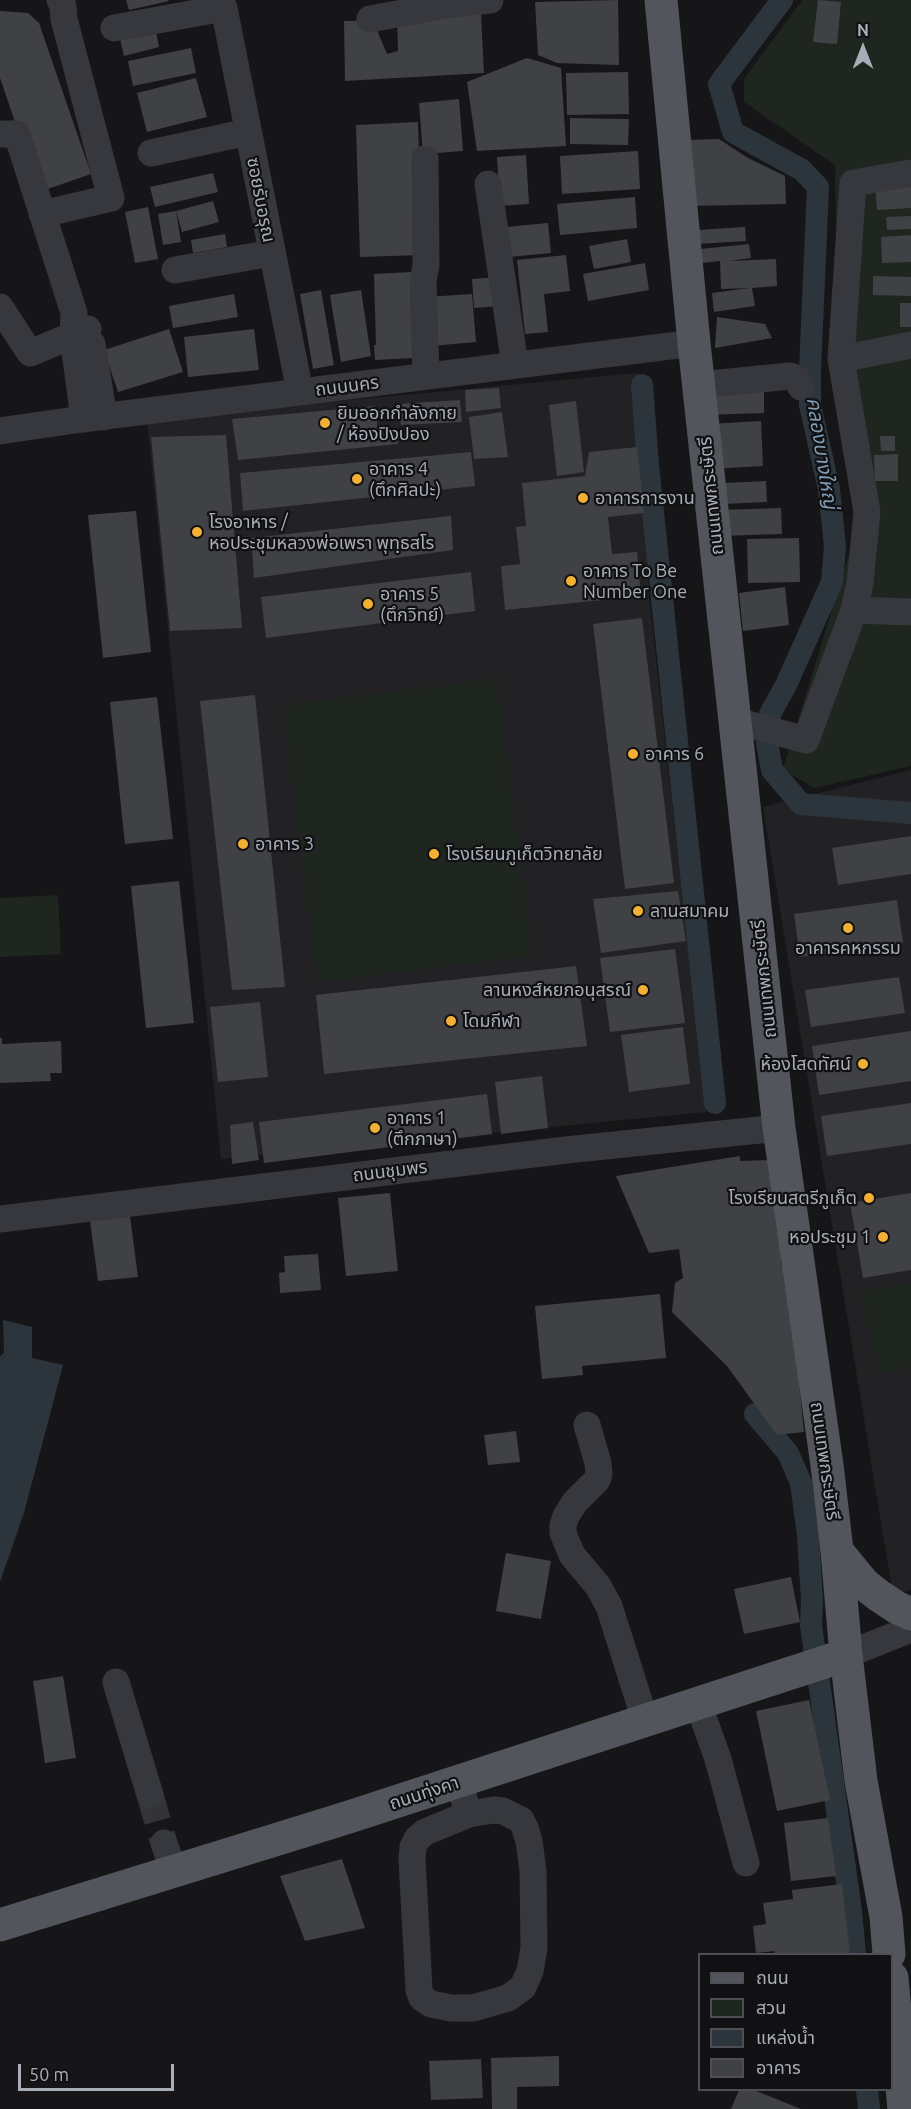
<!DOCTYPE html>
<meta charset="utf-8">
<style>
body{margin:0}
#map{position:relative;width:911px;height:2109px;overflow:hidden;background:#161618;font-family:Ubuntu,"Noto Sans Thai",sans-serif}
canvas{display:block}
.legend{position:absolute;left:698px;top:1953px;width:195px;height:138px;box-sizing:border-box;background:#111113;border:2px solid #4d4f55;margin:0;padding:8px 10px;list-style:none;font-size:18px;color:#a8adb8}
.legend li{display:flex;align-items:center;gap:12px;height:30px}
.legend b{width:30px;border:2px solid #4d4f55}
.north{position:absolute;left:833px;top:18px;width:60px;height:60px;-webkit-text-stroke:4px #111113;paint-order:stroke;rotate:0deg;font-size:16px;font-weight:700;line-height:24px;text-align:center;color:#a8adb8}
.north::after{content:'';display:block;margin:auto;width:21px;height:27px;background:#a8adb8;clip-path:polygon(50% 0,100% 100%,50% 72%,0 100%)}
.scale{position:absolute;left:18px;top:2064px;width:156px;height:27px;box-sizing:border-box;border:3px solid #a8adb8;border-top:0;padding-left:8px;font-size:18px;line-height:21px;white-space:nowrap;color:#a8adb8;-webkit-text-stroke:4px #111113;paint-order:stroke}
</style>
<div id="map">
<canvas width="911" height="2109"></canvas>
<ul class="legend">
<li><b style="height:8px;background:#53555c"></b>ถนน</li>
<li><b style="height:16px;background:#1e261f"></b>สวน</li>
<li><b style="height:16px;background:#2c353c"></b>แหล่งน้ำ</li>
<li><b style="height:16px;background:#404145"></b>อาคาร</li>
</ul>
<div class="north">N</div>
<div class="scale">50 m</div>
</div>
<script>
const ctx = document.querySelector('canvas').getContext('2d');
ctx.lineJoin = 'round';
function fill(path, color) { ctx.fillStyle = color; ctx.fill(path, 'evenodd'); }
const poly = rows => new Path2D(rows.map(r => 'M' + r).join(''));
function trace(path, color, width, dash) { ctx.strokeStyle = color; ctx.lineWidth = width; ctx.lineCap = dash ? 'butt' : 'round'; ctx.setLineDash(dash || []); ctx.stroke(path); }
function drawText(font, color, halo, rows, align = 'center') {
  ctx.font = font + ' Ubuntu,"Noto Sans Thai",sans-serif'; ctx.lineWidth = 4.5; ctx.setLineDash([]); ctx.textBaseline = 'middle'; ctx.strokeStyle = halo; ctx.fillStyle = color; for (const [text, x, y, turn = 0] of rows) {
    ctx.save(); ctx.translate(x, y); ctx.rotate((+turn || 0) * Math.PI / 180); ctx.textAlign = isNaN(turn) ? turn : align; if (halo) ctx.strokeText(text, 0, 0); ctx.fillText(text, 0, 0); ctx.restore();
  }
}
fill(poly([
 [637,373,649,596,706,1112,221,1159,147,419],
 [911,770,911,1590,893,1594,763,807]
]), '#222225');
fill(poly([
 [802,0,911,0,911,766,814,788,783,769,859,522,838,368,835,165,744,102,744,79],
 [497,679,532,956,317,982,283,705],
 [58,895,61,954,0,957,0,898],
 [911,1282,911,1367,879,1374,861,1292]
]), '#1e261f');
fill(poly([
 [3,1320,32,1327,32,1358,63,1365,24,1513,0,1582,0,1356,4,1353]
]), '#2c353c');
trace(poly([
 [782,0,719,84,733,132,802,170,818,187,810,370,810,405,829,489,835,546,832,582,786,685,770,714,767,743,772,770,801,804,911,813],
 [642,385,648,465,715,1103],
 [755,1414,788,1453,801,1483,808,1535,812,1600,811,1625,851,1911,855,1954],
 [867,2090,869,2109]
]), '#2c353c', 22);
fill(poly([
 [126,0,168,0,169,1,129,10],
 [618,0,619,65,557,63,538,55,535,2],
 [818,0,841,2,837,44,813,42],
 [0,11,28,13,39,23,91,174,39,192,0,78],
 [481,14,484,73,345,81,344,21,373,21,387,54,398,51,397,15],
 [156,31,159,47,124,56,120,39],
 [191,48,196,73,133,86,128,61],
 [527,58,561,68,566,146,477,151,467,82],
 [628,72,629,114,567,115,566,73],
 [196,78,207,117,147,132,137,93],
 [459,99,463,151,423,154,419,103],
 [570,118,629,119,628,145,570,144],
 [418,122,422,255,360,257,356,125],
 [719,139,748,158,785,176,786,204,689,206,687,140],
 [638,151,640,189,562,194,560,156],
 [526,155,529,204,500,206,497,157],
 [213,173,218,192,155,207,150,187],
 [911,183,911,208,877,210,875,185],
 [635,197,637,228,560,235,557,204],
 [213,201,219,222,182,232,176,211],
 [148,207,158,259,135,263,125,212],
 [176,211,181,242,163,245,158,214],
 [911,216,911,229,887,230,886,217],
 [548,223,551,253,509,257,506,227],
 [745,227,746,241,698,244,697,230],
 [225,234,227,247,193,253,191,240],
 [911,235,911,262,882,263,881,237],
 [627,239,631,262,594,269,589,246],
 [749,244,751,258,729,261,776,259,777,286,752,288,755,306,714,312,712,293,749,288,721,289,720,261,702,263,700,249],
 [566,255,570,291,544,294,548,332,525,334,517,260],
 [645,263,649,290,588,301,583,274],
 [411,272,414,358,375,360,374,345,376,345,374,274],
 [873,276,911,277,911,296,873,295],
 [498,277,500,306,474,308,472,279],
 [321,290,334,365,313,369,300,294],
 [361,290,371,356,341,362,330,295],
 [234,294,238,317,173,328,169,306],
 [472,294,476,342,431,346,427,297],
 [900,303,911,303,911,327,900,327],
 [717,317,765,324,772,338,715,348],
 [169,329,183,372,118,392,104,350],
 [254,329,259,370,188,377,184,337],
 [499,388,501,408,466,412,465,390],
 [764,392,764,413,705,415,704,393],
 [460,400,462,422,401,425,397,404],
 [576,401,584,472,557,476,549,405],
 [375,406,378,432,399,432,398,444,238,460,232,419],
 [502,412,508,457,474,459,469,417],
 [761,421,763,466,711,469,708,424],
 [226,435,242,628,170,631,151,437],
 [880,436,895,436,895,451,881,451],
 [637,447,644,513,608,517,612,554,637,552,641,596,505,610,501,566,520,564,516,527,526,526,522,483,585,476,589,452],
 [471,452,475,486,243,511,240,473],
 [898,454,898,481,875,481,874,455],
 [766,481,767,502,725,504,724,483],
 [781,508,782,534,721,536,720,510],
 [136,511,151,652,103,658,88,515],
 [451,516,453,550,254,578,251,538],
 [799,538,800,582,748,583,747,539],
 [471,572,475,611,266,638,261,597],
 [785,587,789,625,743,631,739,593],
 [642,618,674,883,625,889,593,624],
 [255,695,285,987,232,990,200,701],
 [157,697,173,839,125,844,110,702],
 [911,836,911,874,838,885,832,848],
 [179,881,194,1023,146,1028,131,886],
 [678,891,686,941,601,953,593,899],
 [897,900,903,943,800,957,794,914],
 [675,949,685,1023,610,1032,600,958],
 [576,966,587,1046,324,1074,316,995],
 [899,977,905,1013,811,1027,805,990],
 [260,1002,268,1077,218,1082,210,1007],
 [683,1027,690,1084,629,1092,621,1035],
 [911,1031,911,1081,819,1095,812,1046],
 [0,1038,2,1038,2,1044,61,1041,62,1073,50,1073,51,1081,0,1083],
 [542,1076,548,1128,501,1134,495,1082],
 [487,1094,492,1134,264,1163,259,1122],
 [911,1103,911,1144,827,1156,821,1116],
 [253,1122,259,1160,232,1164,230,1125],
 [740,1156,740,1161,770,1160,771,1195,782,1235,781,1265,787,1265,804,1432,777,1435,727,1366,672,1312,675,1283,683,1278,679,1249,649,1253,616,1176],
 [390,1193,398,1271,346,1276,338,1198],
 [911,1193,911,1270,863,1278,850,1203],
 [130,1216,138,1277,98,1281,90,1221],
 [318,1254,321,1290,280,1293,279,1273,285,1272,284,1256],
 [660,1294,666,1358,582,1366,583,1375,542,1379,535,1306],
 [516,1431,520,1462,488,1465,484,1435],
 [506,1553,551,1561,541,1619,496,1611],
 [791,1577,800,1622,744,1634,734,1589],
 [63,1676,76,1758,45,1763,33,1681],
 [809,1700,830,1800,777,1811,756,1711],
 [828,1818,836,1876,791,1881,784,1823],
 [342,1859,365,1928,305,1941,280,1876],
 [842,1884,850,1954,775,1954,774,1951,756,1953,753,1926,766,1924,763,1903,793,1899,792,1890],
 [559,2056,559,2086,517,2087,517,2109,492,2109,491,2058],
 [481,2059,483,2098,431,2100,429,2061],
 [739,2090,754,2090,801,2109,731,2109]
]), '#404145');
trace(poly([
 [150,1795,164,1843]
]), '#333438', 27, [27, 14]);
trace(poly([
 [370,19,446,5,490,0],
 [114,28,224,8,300,392],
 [0,134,17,134,74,313,73,336,84,419],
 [151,153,248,132],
 [425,159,426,265,423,281,426,376],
 [911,173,853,183,841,359,867,512,860,583,854,610,911,612],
 [488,184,515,365],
 [42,214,111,198,64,19,63,6,60,0],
 [175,270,272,253],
 [0,307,30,353,88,329],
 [92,344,104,417],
 [841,359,911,345],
 [699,385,790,376,796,378,801,387],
 [0,431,75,420,694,343],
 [736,721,806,740,854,610],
 [0,1219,566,1150,779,1128],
 [587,1425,598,1463,599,1474,597,1480,575,1502,566,1516,563,1525,563,1533,572,1555,598,1586,609,1606,645,1720],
 [846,1655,911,1629],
 [116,1682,150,1795],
 [698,1703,718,1759,746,1863],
 [458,1781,469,1814,425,1832,417,1839,413,1847,412,1859,419,1990,422,1998,431,2004,451,2008,473,2008,508,1998,523,1987,530,1971,534,1948,533,1871,529,1841,525,1828,521,1820,503,1811,494,1810,469,1814],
 [164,1843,174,1872]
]), '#37383d', 27);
trace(poly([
 [661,0,694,343,779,1128,827,1465,837,1551,846,1655,861,1781,886,1917,889,1954],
 [837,1551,864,1584,878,1595,896,1607,911,1614],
 [0,1925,349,1817,846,1655],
 [892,1978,904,2109]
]), '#53555c', 33);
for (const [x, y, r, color] of [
 [325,423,6,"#f2b134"],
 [357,479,6,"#f2b134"],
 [583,498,6,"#f2b134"],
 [197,532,6,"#f2b134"],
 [571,581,6,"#f2b134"],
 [368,604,6,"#f2b134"],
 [633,754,6,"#f2b134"],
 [243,844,6,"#f2b134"],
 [434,854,6,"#f2b134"],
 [638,911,6,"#f2b134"],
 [848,928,6,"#f2b134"],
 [643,990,6,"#f2b134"],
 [451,1021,6,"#f2b134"],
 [863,1064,6,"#f2b134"],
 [375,1128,6,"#f2b134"],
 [869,1198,6,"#f2b134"],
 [883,1237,6,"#f2b134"]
]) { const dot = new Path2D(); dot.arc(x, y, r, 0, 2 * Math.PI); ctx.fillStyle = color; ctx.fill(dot); trace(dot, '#111113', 2); }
drawText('18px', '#a8adb8', '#111113', [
 ["ซอยรับอรุณ",261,200,79],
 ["ถนนนคร",347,386,-7],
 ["ถนนเทพกระษัตรี",711,496,-96],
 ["ถนนเทพกระษัตรี",764,979,-96],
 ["ถนนชุมพร",390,1171,-7],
 ["ถนนเทพกระษัตรี",825,1461,82],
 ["ถนนทุ่งคา",424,1793,-18]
]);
drawText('18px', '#a8adb8', '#111113', [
 ["ยิมออกกำลังกาย",337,413],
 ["/ ห้องปิงปอง",337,434],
 ["อาคาร 4",369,469],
 ["(ตึกศิลปะ)",369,490],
 ["อาคารการงาน",595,498],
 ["โรงอาหาร /",209,522],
 ["หอประชุมหลวงพ่อเพรา พุทฺธสโร",209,543],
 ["อาคาร To Be",583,571],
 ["Number One",583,592],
 ["อาคาร 5",380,594],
 ["(ตึกวิทย์)",380,615],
 ["อาคาร 6",645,754],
 ["อาคาร 3",255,844],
 ["โรงเรียนภูเก็ตวิทยาลัย",446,854],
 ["ลานสมาคม",650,911],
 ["อาคารคหกรรม",848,948,"center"],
 ["ลานหงส์หยกอนุสรณ์",631,990,"right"],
 ["โดมกีฬา",463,1021],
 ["ห้องโสดทัศน์",851,1064,"right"],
 ["อาคาร 1",387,1118],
 ["(ตึกภาษา)",387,1139],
 ["โรงเรียนสตรีภูเก็ต",857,1198,"right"],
 ["หอประชุม 1",871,1237,"right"]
], 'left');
drawText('italic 20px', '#7f9bb3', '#111113', [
 ["คลองบางใหญ่",822,453,81]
]);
</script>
